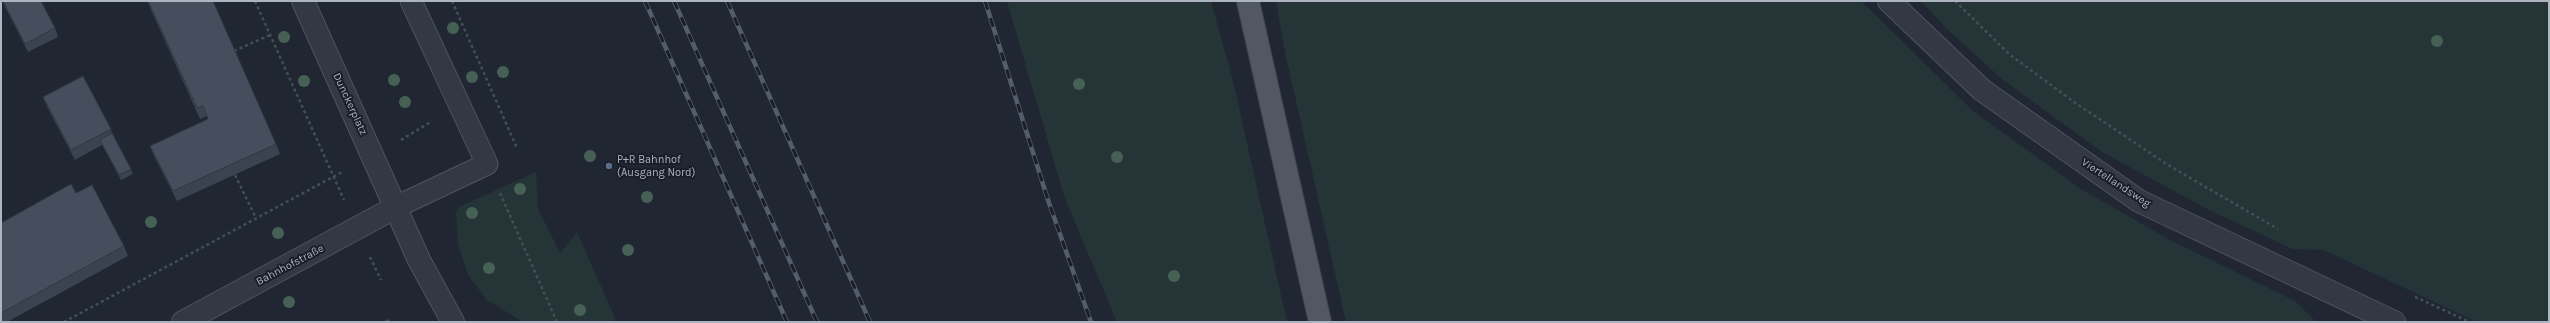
<!DOCTYPE html>
<meta charset="utf-8">
<style>
body{margin:0}
#map{position:relative;width:2550px;height:323px;overflow:hidden;background:#202733;font-family:Karla,sans-serif}
canvas{display:block}
.frame{position:absolute;inset:0;border:2px solid #adb4c1;pointer-events:none}
</style>
<div id="map">
<canvas width="2550" height="323"></canvas>
<div class="frame"></div>
</div>
<script>
const ctx = document.querySelector('canvas').getContext('2d');
ctx.lineJoin = 'round';
function fill(path, color) { ctx.fillStyle = color; ctx.fill(path, 'evenodd'); }
const poly = rows => new Path2D(rows.map(r => 'M' + r).join(''));
function trace(path, color, width, dash) { ctx.strokeStyle = color; ctx.lineWidth = width; ctx.lineCap = dash ? 'butt' : 'round'; ctx.setLineDash(dash || []); ctx.stroke(path); }
function drawText(font, color, halo, rows, align = 'center') {
  ctx.font = font + ' Karla,sans-serif'; ctx.lineWidth = 4; ctx.setLineDash([]); ctx.textBaseline = 'middle'; ctx.strokeStyle = halo; ctx.fillStyle = color; for (const [text, x, y, turn = 0] of rows) {
    ctx.save(); ctx.translate(x, y); ctx.rotate((+turn || 0) * Math.PI / 180); ctx.textAlign = isNaN(turn) ? turn : align; if (halo) ctx.strokeText(text, 0, 0); ctx.fillText(text, 0, 0); ctx.restore();
  }
}
fill(poly([
 [1007,1,1211,1,1233,81,1287,322,1117,322,1064,196],
 [1276,1,1861,1,1973,111,2081,189,2168,239,2295,301,2316,322,1346,322,1285,52],
 [1921,1,2549,1,2549,322,2477,322,2324,250,2293,249,2211,211,2102,152,2003,80,1946,28],
 [536,172,538,209,560,253,577,232,615,318,613,322,523,322,487,300,468,275,458,244,456,212,459,207]
]), '#253537');
const lane = poly([
 [396,207,487,164,411,1]
]);
const street = poly([
 [303,1,419,260,453,322],
 [1889,1,1982,90,2139,201,2394,322],
 [183,322,396,207]
]);
const primary = poly([
 [1248,1,1320,322]
]);
trace(lane, '#4e545f', 23);
trace(street, '#4e545f', 24);
trace(primary, '#3d424e', 24);
trace(poly([
 [255,1,344,200],
 [452,1,517,148],
 [1955,1,2009,54,2074,102,2168,165,2278,229],
 [234,51,270,35],
 [401,140,432,121],
 [235,175,256,218],
 [500,193,557,322],
 [370,257,381,280],
 [2415,297,2470,322],
 [64,322,344,171]
]), '#415054', 2.5, [3, 3]);
trace(lane, '#333944', 21);
trace(street, '#333944', 22);
trace(primary, '#515864', 22);
const rail = poly([
 [645,1,787,322],
 [674,1,817,322],
 [727,1,870,322],
 [985,1,1049,203,1091,322]
]);
trace(rail, '#555d6b', 4.5);
trace(rail, '#191e28', 3, [9]);
ctx.fillStyle = '#476056';
for (const [x, y] of [
 [453,28],
 [284,37],
 [2437,41],
 [503,72],
 [472,77],
 [394,80],
 [304,81],
 [1079,84],
 [405,102],
 [590,156],
 [1117,157],
 [520,189],
 [647,197],
 [472,213],
 [151,222],
 [278,233],
 [628,250],
 [489,268],
 [1174,276],
 [289,302],
 [580,310]
]) { ctx.beginPath(); ctx.arc(x, y, 6, 0, 2 * Math.PI); ctx.fill(); }
fill(poly([
 [3,1,41,1,55,28,58,37,28,52,5,7],
 [147,1,213,1,276,144,280,154,177,201,154,156,150,146,208,119,207,116,200,119],
 [43,97,111,129,112,133,131,169,133,174,121,180,102,145,75,160,47,107],
 [76,193,124,246,128,256,7,322,1,322,1,223]
]), '#3c4350');
const building = poly([
 [3,1,41,1,55,28,25,44,3,1],
 [148,1,213,1,276,144,173,191,150,146,208,119,203,106,197,108,148,1],
 [83,76,111,129,71,150,43,97,83,76],
 [112,133,131,169,119,175,100,140,112,133],
 [71,184,76,193,92,185,124,246,1,313,1,223,71,184],
 [389,319,390,322,382,322,389,319]
]);
fill(building, '#464e5d');
trace(building, '#313741', 1);
for (const [x, y, r, color] of [
 [609,166,4,"#5c6f8a"]
]) { const dot = new Path2D(); dot.arc(x, y, r, 0, 2 * Math.PI); ctx.fillStyle = color; ctx.fill(dot); trace(dot, '#191e28', 1.5); }
drawText('11px', '#adb4c1', '#191e28', [
 ["Dunckerplatz",350,104,65],
 ["Viertellandsweg",2116,183,33],
 ["Bahnhofstraße",290,265,-28]
]);
drawText('11px', '#adb4c1', '#191e28', [
 ["P+R Bahnhof",617,160],
 ["(Ausgang Nord)",617,173]
], 'left');
</script>
